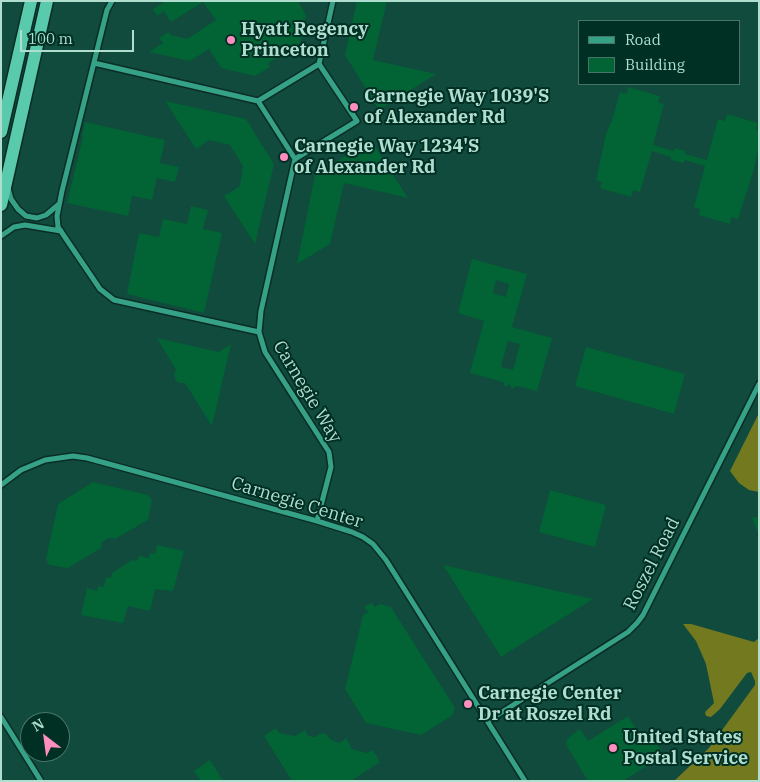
<!DOCTYPE html>
<style>
body{margin:0}
#map{position:relative;width:760px;height:782px;overflow:hidden;background:#104b3d;font-family:"IBM Plex Serif",serif}
canvas{display:block}
.frame{position:absolute;inset:0;border:2px solid #afdecf;pointer-events:none}
.legend{position:absolute;left:578px;top:20px;width:162px;height:65px;box-sizing:border-box;background:#002f24;border:1px solid #467568;margin:0;padding:6px 9px;list-style:none;font-size:15px;color:#afdecf}
.legend li{display:flex;align-items:center;gap:10px;height:25px}
.legend b{width:25px;border:1px solid #467568}
.north{position:absolute;left:20px;top:712px;width:50px;height:50px;box-sizing:border-box;background:#002f24;border:1px solid #467568;border-radius:50%;rotate:330deg;font-size:14px;font-weight:700;line-height:20px;text-align:center;color:#afdecf}
.north::after{content:'';display:block;margin:auto;width:18px;height:22px;background:#fd8ebe;clip-path:polygon(50% 0,100% 100%,50% 72%,0 100%)}
.scale{position:absolute;left:20px;top:30px;width:114px;height:22px;box-sizing:border-box;border:2px solid #afdecf;border-top:0;padding-left:6px;font-size:15px;line-height:18px;white-space:nowrap;color:#afdecf;-webkit-text-stroke:4px #002f24;paint-order:stroke}
</style>
<div id="map">
<canvas width="760" height="782"></canvas>
<div class="frame"></div>
<ul class="legend">
<li><b style="height:6px;background:#35a288"></b>Road</li>
<li><b style="height:14px;background:#026334"></b>Building</li>
</ul>
<div class="north">N</div>
<div class="scale">100 m</div>
</div>
<script>
const ctx = document.querySelector('canvas').getContext('2d');
ctx.lineJoin = 'round';
function fill(path, color) { ctx.fillStyle = color; ctx.fill(path, 'evenodd'); }
const poly = rows => new Path2D(rows.map(r => 'M' + r).join(''));
function trace(path, color, width, dash) { ctx.strokeStyle = color; ctx.lineWidth = width; ctx.lineCap = dash ? 'butt' : 'round'; ctx.setLineDash(dash || []); ctx.stroke(path); }
function drawText(font, color, halo, rows, align = 'center') {
  ctx.font = font + ' "IBM Plex Serif",serif'; ctx.lineWidth = 4; ctx.setLineDash([]); ctx.textBaseline = 'middle'; ctx.strokeStyle = halo; ctx.fillStyle = color; for (const [text, x, y, turn = 0] of rows) {
    ctx.save(); ctx.translate(x, y); ctx.rotate((+turn || 0) * Math.PI / 180); ctx.textAlign = isNaN(turn) ? turn : align; if (halo) ctx.strokeText(text, 0, 0); ctx.fillText(text, 0, 0); ctx.restore();
  }
}
fill(poly([
 [759,413,759,492,749,490,739,483,730,471],
 [683,624,691,624,754,642,759,638,759,781,674,781,709,748,755,685,755,681,751,672,747,673,720,709,711,717,706,716,705,712,714,703,706,664,696,641]
]), '#73791f');
fill(poly([
 [166,1,298,1,306,15,299,48,284,58,282,55,270,62,268,64,270,67,255,76,221,68,209,49,190,61,149,52,163,43,159,38,169,32,171,35,187,39,216,20,203,2,171,22,164,11,157,16,153,9],
 [357,1,387,1,373,60,436,74,379,110,345,55],
 [628,87,660,96,658,102,664,104,653,145,673,151,674,148,686,151,685,154,707,160,718,119,725,121,727,114,758,123,756,129,759,130,759,145,754,169,738,219,731,217,730,224,699,215,700,209,694,207,705,166,685,160,684,163,671,160,671,157,652,151,640,192,633,190,631,197,600,188,602,182,596,180,606,134,612,120,620,92,627,94],
 [165,101,246,119,274,164,255,244,224,196,240,186,243,166,230,145,209,140,196,149],
 [85,122,165,140,160,163,179,167,175,182,157,178,152,200,132,196,128,216,67,203,83,137,82,136],
 [371,140,408,198,344,183,330,244,297,264,315,175],
 [191,206,208,210,203,229,222,233,204,313,127,294,139,233,159,237,163,219,187,224],
 [472,259,527,274,512,327,552,338,537,391,517,386,512,389,510,384,505,387,503,382,470,373,484,321,458,313],
 [496,280,509,284,506,297,493,293],
 [508,341,520,344,513,370,501,367],
 [157,338,219,352,231,344,212,426,185,383,180,383,176,381,174,374,176,370],
 [586,347,685,374,674,414,575,386],
 [93,482,148,495,152,500,148,520,115,539,109,538,102,542,101,548,68,568,49,565,46,559,58,504],
 [550,490,606,505,595,547,539,532],
 [759,516,759,535,752,518],
 [157,545,184,551,173,591,155,589,150,611,128,606,123,623,81,615,87,588,97,591,98,586,104,587,106,577,111,578,112,573,132,560,137,561,139,556,149,558,150,553,155,554],
 [443,565,593,599,501,657],
 [372,603,375,607,380,604,391,607,455,708,453,715,421,735,366,723,345,689,363,615,368,612,364,607],
 [628,716,643,740,652,736,664,755,623,781,588,781,568,748,566,743,568,738,580,729,588,741],
 [276,728,279,733,295,736,305,730,308,736,315,737,321,733,326,734,331,740,340,743,346,738,352,749,367,753,373,750,380,762,351,781,292,781,264,736],
 [210,760,223,781,201,781,194,771]
]), '#026334');
const minor = poly([
 [112,1,107,10,62,191,57,216,58,227,100,289,114,300,259,332],
 [94,63,258,101],
 [295,159,261,311,259,332,265,352,329,452,331,467,317,521],
 [295,159,258,101,319,64,333,1],
 [295,159,357,121,319,64],
 [8,188,11,199,18,209,26,216,37,218,46,215,59,204],
 [1,236,14,227,25,225,61,231],
 [1,485,21,470,45,460,73,456,87,458,317,521,352,532,363,537,373,544,386,560,525,781],
 [1,717,41,781],
 [488,721,628,632,637,623,643,615,759,384]
]);
const trunk = poly([
 [1,132,31,1],
 [1,205,47,1]
]);
trace(minor, '#0b2d25', 8);
trace(trunk, '#0b2d25', 15);
trace(minor, '#35a288', 5);
trace(trunk, '#5acaad', 12);
for (const [x, y, r, color] of [
 [231,40,5,"#fd8ebe"],
 [354,107,5,"#fd8ebe"],
 [284,157,5,"#fd8ebe"],
 [468,704,5,"#fd8ebe"],
 [613,748,5,"#fd8ebe"]
]) { const dot = new Path2D(); dot.arc(x, y, r, 0, 2 * Math.PI); ctx.fillStyle = color; ctx.fill(dot); trace(dot, '#002f24', 2); }
drawText('bold 18px', '#afdecf', '#002f24', [
 ["Hyatt Regency",241,30],
 ["Princeton",241,51],
 ["Carnegie Way 1039'S",364,97],
 ["of Alexander Rd",364,118],
 ["Carnegie Way 1234'S",294,147],
 ["of Alexander Rd",294,168],
 ["Carnegie Center",478,694],
 ["Dr at Roszel Rd",478,715],
 ["United States",623,738],
 ["Postal Service",623,759]
], 'left');
drawText('18px', '#afdecf', '#002f24', [
 ["Carnegie Way",307,392,59],
 ["Carnegie Center",297,503,17],
 ["Roszel Road",652,564,-63]
]);
</script>
